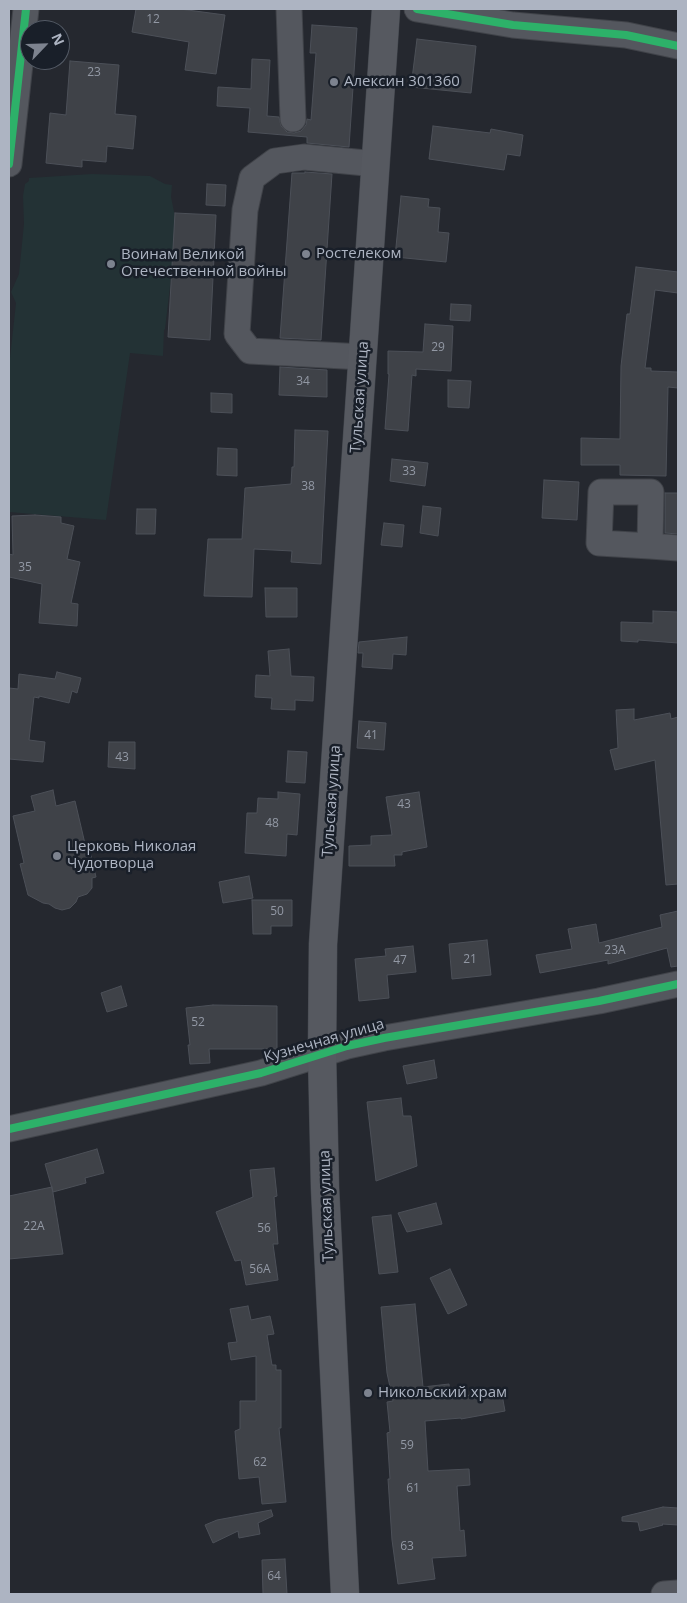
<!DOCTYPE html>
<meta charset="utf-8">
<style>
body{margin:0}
#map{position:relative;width:687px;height:1603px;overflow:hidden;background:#25282f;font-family:"Open Sans",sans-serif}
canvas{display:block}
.frame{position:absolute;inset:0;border:10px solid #adb4c2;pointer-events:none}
.north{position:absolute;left:20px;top:20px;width:50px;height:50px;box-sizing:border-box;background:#191f29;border:1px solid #545b66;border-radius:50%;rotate:66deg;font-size:14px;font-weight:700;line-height:20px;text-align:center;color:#adb4c2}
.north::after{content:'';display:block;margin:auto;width:18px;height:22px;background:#7d838f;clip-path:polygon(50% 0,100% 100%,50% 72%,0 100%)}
</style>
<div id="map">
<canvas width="687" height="1603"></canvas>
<div class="frame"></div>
<div class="north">N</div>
</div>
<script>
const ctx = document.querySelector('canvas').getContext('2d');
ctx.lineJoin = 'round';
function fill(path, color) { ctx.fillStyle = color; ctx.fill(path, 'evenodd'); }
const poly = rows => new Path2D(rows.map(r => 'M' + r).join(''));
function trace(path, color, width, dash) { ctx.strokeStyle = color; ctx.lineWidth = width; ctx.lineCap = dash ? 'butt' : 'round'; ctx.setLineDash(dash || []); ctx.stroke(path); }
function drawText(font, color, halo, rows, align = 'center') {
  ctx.font = font + ' "Open Sans",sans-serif'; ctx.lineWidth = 5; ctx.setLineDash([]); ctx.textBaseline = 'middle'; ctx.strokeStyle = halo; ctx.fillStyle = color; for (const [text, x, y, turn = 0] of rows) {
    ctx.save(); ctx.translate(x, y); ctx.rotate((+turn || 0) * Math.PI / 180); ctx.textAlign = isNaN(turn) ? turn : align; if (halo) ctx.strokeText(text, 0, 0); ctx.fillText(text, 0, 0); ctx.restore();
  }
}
fill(poly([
 [92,174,150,176,165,184,172,185,171,197,177,227,165,329,164,330,163,356,130,353,106,520,9,512,9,367,16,303,11,292,19,274,24,224,23,196,25,184,29,181,29,178]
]), '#233235');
const building = poly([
 [136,9,180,9,225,15,216,74,185,70,189,42,132,32,136,9],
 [312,25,357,28,349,147,307,143,307,137,248,132,250,108,217,106,218,87,251,89,252,59,270,60,267,116,279,117,281,126,287,132,294,133,301,131,306,125,307,119,311,120,316,53,310,53,312,25],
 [417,39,476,46,471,93,411,87,417,39],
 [70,61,119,65,115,114,136,116,133,149,107,146,106,162,82,160,82,167,46,163,50,113,66,115,70,61],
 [433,126,490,133,491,129,523,135,520,156,507,154,504,170,429,159,433,126],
 [305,172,332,174,321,340,280,338,292,173,305,173,305,172],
 [207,184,226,185,225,206,206,205,207,184],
 [401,196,429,199,428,207,440,208,438,232,449,233,446,262,395,257,401,196],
 [175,213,216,215,210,340,168,337,175,213],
 [636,267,678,272,678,293,655,290,645,368,651,368,651,371,678,372,678,388,668,387,666,476,620,475,620,465,581,465,581,438,620,439,621,366,627,314,630,314,636,267],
 [451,304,471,305,470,321,450,320,451,304],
 [425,324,453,326,451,371,416,369,416,376,412,375,408,431,385,429,389,374,388,374,388,351,423,352,425,324],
 [280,367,327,370,327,397,279,395,280,367],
 [448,380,471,381,469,408,448,407,448,380],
 [211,393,232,394,232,413,211,412,211,393],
 [295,430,328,431,321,564,291,562,292,551,254,549,252,597,204,596,208,539,242,539,245,488,291,484,292,467,294,467,295,430],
 [218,448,237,449,237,476,217,475,218,448],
 [392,459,428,463,425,486,390,481,392,459],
 [544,480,579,482,577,520,542,518,544,480],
 [665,493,678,493,678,534,665,533,665,493],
 [423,506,441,508,438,536,420,533,423,506],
 [137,509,156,509,155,534,136,534,137,509],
 [35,515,61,517,61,523,74,526,67,559,80,562,71,603,78,604,77,626,39,623,42,584,9,577,9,554,13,555,12,516,35,515],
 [384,523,404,525,402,547,381,545,384,523],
 [265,588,297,588,297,617,266,617,265,588],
 [653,611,678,612,678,643,638,640,638,642,621,641,621,622,653,623,653,611],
 [407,637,406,655,393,654,392,669,362,667,363,653,358,653,359,642,407,637],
 [289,649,291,676,314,677,313,701,295,700,295,710,271,709,272,698,255,697,256,675,270,676,268,651,289,649],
 [57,672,81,678,77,693,72,691,69,703,39,696,39,698,34,697,29,740,45,742,43,762,9,759,9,688,18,689,19,674,55,679,57,672],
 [634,709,634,720,670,713,671,719,678,717,678,884,666,885,655,760,615,770,610,750,618,748,616,710,634,709],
 [359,721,386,723,384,750,357,748,359,721],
 [109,742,135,742,135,769,108,767,109,742],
 [288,751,307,752,305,783,286,782,288,751],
 [53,790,56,806,75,801,86,848,89,847,96,877,92,878,92,888,87,894,78,897,76,902,70,908,62,910,55,908,49,904,43,903,28,895,20,864,24,863,13,816,35,811,31,796,53,790],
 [278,792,300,794,297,835,287,834,286,856,245,853,247,813,257,813,258,798,278,799,278,792],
 [419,792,427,847,402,852,402,855,394,855,395,866,349,866,349,846,371,845,371,836,392,835,386,797,419,792],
 [249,876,253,898,223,903,219,882,249,876],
 [252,900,292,900,292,926,271,926,271,934,253,934,252,900],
 [678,911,678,966,671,967,667,948,608,964,608,960,540,973,536,955,572,949,568,929,596,924,599,943,662,927,660,915,678,911],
 [487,940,491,975,452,979,449,944,487,940],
 [413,946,416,972,387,975,389,998,359,1001,355,959,386,956,385,949,413,946],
 [121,986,127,1006,107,1012,101,993,121,986],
 [213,1005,277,1006,277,1049,209,1049,210,1063,190,1064,188,1045,190,1045,186,1008,213,1005],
 [434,1060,437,1078,407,1084,403,1066,434,1060],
 [401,1098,403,1116,411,1116,417,1166,376,1181,367,1102,401,1098],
 [97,1149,104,1173,85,1178,86,1183,53,1192,45,1164,97,1149],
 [274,1168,277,1196,274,1197,278,1244,273,1244,278,1280,246,1285,241,1260,235,1261,216,1212,253,1197,250,1170,274,1168],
 [52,1187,63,1254,9,1259,9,1196,52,1187],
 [436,1203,442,1224,407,1232,398,1213,436,1203],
 [391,1215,398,1272,379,1274,372,1217,391,1215],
 [450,1269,467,1305,448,1314,430,1278,450,1269],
 [415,1304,423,1387,449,1384,450,1399,501,1389,505,1411,461,1419,461,1418,425,1421,428,1471,469,1469,470,1485,457,1486,460,1531,464,1530,466,1556,432,1558,435,1579,398,1584,392,1540,388,1479,390,1479,387,1433,390,1432,387,1402,393,1401,387,1373,381,1307,415,1304],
 [248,1306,251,1320,270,1316,274,1334,267,1335,272,1365,276,1365,276,1370,281,1370,281,1428,279,1428,286,1502,262,1504,259,1477,239,1479,235,1431,240,1429,240,1401,256,1401,256,1356,231,1360,228,1343,237,1342,230,1309,248,1306],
 [663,1507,678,1508,678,1525,662,1524,663,1525,640,1531,638,1522,622,1521,622,1517,663,1507],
 [271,1510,273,1516,258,1523,260,1534,239,1538,238,1531,213,1543,205,1525,217,1520,271,1510],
 [285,1559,287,1594,263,1594,262,1560,285,1559]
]);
fill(building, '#3f4248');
trace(building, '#4c5058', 1);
const minor = poly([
 [289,9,293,119],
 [417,9,513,25,626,35,678,46],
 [9,164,26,9],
 [363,357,250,351,237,334,245,210,252,178,275,161,304,157,376,164],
 [650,546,651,492,601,492,599,543,650,546,678,548],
 [9,1129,261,1073,347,1046,384,1038,599,1001,678,984],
 [664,1594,678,1593]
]);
const major = poly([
 [345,1594,325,1188,322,1054,323,944,386,9]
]);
trace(minor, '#404349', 27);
trace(major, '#41454c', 29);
trace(minor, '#54575e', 25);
trace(major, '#565960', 28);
trace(poly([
 [417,9,513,25,626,35,678,46],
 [9,164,26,9],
 [9,1129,261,1073,347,1046,384,1038,599,1001,678,984]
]), '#2db169', 8);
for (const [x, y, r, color] of [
 [334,82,5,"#7d838f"],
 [306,254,5,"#7d838f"],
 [111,264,5,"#7d838f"],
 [57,856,5,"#7d838f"],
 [368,1393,5,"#7d838f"]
]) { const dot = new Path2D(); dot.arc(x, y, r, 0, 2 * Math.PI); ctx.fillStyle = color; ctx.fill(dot); trace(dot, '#191f29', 2); }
drawText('12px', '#9298a4', null, [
 ["12",153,20],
 ["23",94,73],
 ["29",438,348],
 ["34",303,382],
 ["33",409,472],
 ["38",308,487],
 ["35",25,568],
 ["41",371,736],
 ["43",122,758],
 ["43",404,805],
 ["48",272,824],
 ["50",277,912],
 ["23А",615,951],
 ["21",470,960],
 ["47",400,961],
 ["52",198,1023],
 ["22А",34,1227],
 ["56",264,1229],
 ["56А",260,1270],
 ["59",407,1446],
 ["62",260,1463],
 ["61",413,1489],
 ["63",407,1547],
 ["64",274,1577]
]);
drawText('15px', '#adb4c2', '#191f29', [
 ["Алексин 301360",344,82],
 ["Ростелеком",316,254],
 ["Воинам Великой",121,255],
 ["Отечественной войны",121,272],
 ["Церковь Николая",67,847],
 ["Чудотворца",67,864],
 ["Никольский храм",378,1393]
], 'left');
drawText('15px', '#adb4c2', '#191f29', [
 ["Тульская улица",360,397,-86],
 ["Тульская улица",332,801,-86],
 ["Кузнечная улица",324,1041,-16],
 ["Тульская улица",327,1206,-92]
]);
</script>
